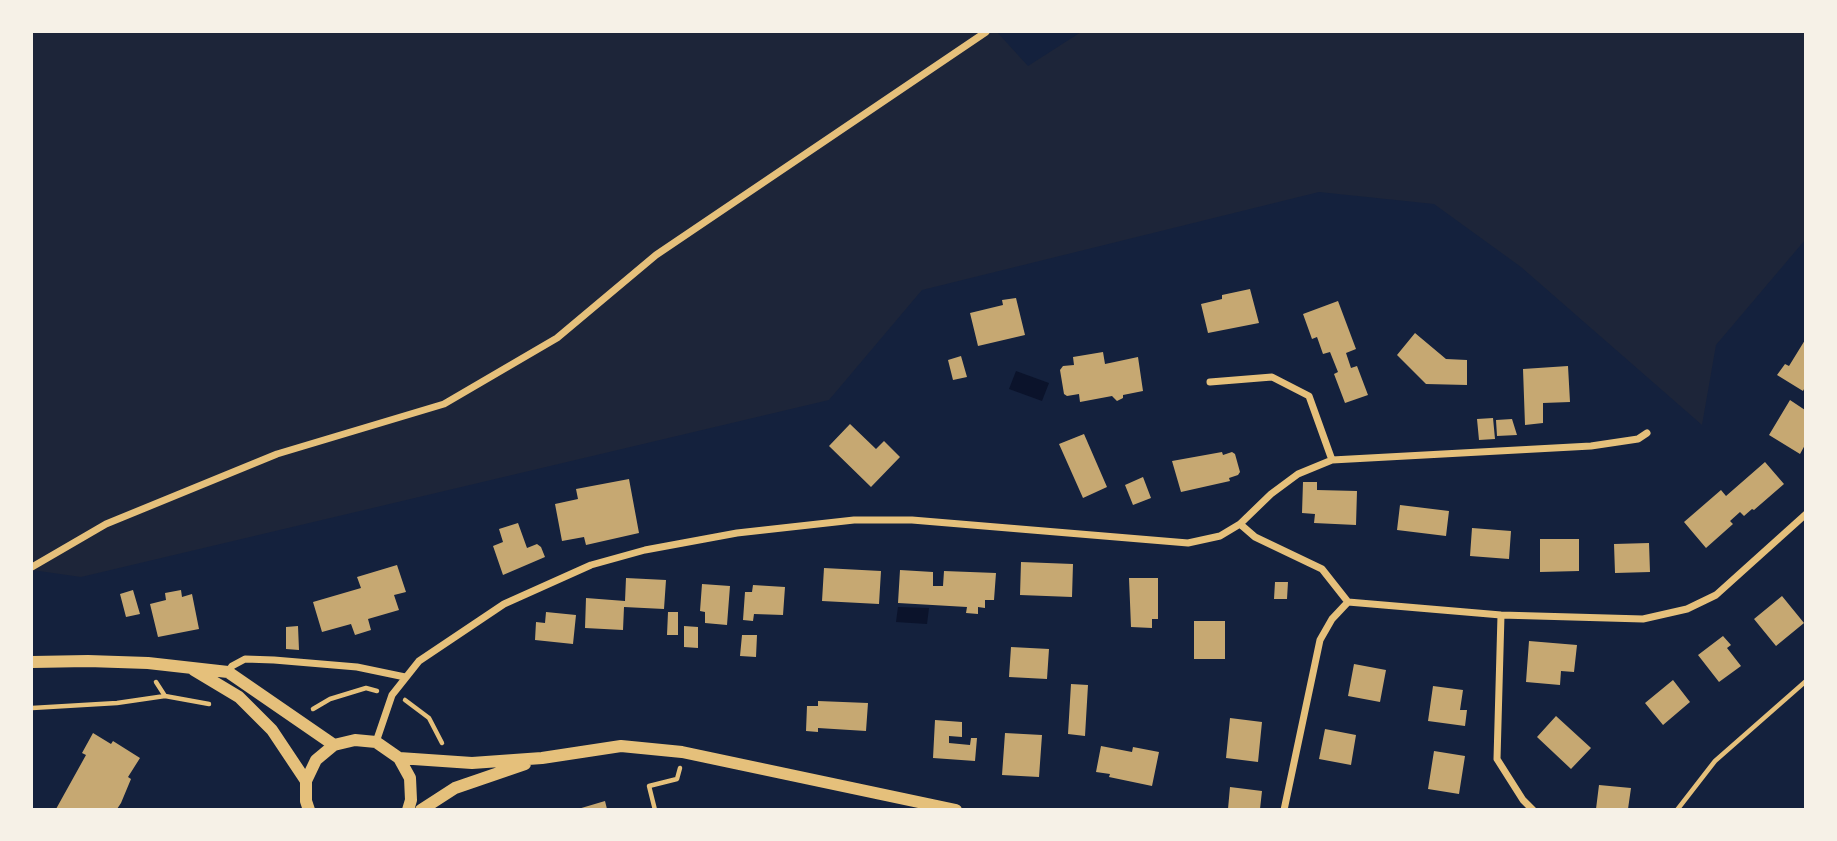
<!DOCTYPE html>
<style>
body{margin:0}
#map{position:relative;width:1837px;height:841px;overflow:hidden;background:#14213d;font-family:Barlow,sans-serif}
canvas{display:block}
.frame{position:absolute;inset:0;border:33px solid #f6f1e7;pointer-events:none}
</style>
<div id="map">
<canvas width="1837" height="841"></canvas>
<div class="frame"></div>
</div>
<script>
const ctx = document.querySelector('canvas').getContext('2d');
ctx.lineJoin = 'round';
function fill(path, color) { ctx.fillStyle = color; ctx.fill(path, 'evenodd'); }
const poly = rows => new Path2D(rows.map(r => 'M' + r).join(''));
function trace(path, color, width, dash) { ctx.strokeStyle = color; ctx.lineWidth = width; ctx.lineCap = dash ? 'butt' : 'round'; ctx.setLineDash(dash || []); ctx.stroke(path); }
fill(poly([
 [32,32,997,32,1028,66,1081,32,1805,32,1805,240,1716,345,1702,425,1521,267,1434,204,1319,192,922,290,829,400,81,577,32,570]
]), '#1d2539');
fill(poly([
 [1016,371,1049,383,1042,401,1009,389],
 [898,607,929,608,927,624,896,622]
]), '#0b132b');
fill(poly([
 [1250,289,1259,323,1208,333,1201,304,1222,299,1222,295],
 [1016,298,1025,335,978,346,970,313,1003,305,1002,300],
 [1338,301,1356,349,1346,353,1351,368,1357,366,1368,395,1345,403,1334,374,1338,372,1330,352,1323,354,1317,337,1312,339,1303,314],
 [1415,333,1446,359,1467,360,1467,385,1426,384,1397,355],
 [1805,340,1805,387,1803,391,1777,375,1785,364,1789,366],
 [1103,352,1105,364,1138,357,1143,391,1123,395,1123,398,1117,401,1112,396,1080,402,1079,394,1067,396,1064,394,1060,370,1063,366,1074,365,1073,357],
 [961,356,967,377,953,380,948,360],
 [1568,366,1570,402,1543,403,1543,423,1525,425,1523,369],
 [1790,400,1805,410,1805,445,1800,454,1769,435],
 [1493,418,1495,439,1479,440,1477,419],
 [1512,419,1517,435,1497,436,1496,420],
 [850,424,876,449,884,441,900,457,871,487,829,446],
 [1084,434,1107,487,1083,498,1059,444],
 [1222,452,1223,455,1232,452,1235,454,1240,472,1238,475,1229,478,1230,481,1181,492,1172,461],
 [1765,462,1784,484,1754,510,1752,509,1744,516,1740,512,1730,521,1733,524,1706,548,1684,522,1721,490,1726,496],
 [1143,477,1151,498,1133,505,1125,485],
 [629,479,639,533,586,545,584,537,562,541,555,504,578,499,576,489],
 [1303,482,1317,482,1317,490,1357,491,1356,525,1314,523,1315,514,1302,513],
 [1400,505,1449,511,1446,536,1397,530],
 [518,523,527,548,537,544,541,547,545,557,503,575,493,546,503,542,499,529],
 [1472,528,1511,531,1509,559,1470,556],
 [1540,539,1579,539,1579,571,1540,572],
 [1649,543,1650,572,1615,573,1614,544],
 [1021,562,1073,564,1072,597,1020,595],
 [397,565,406,592,394,595,399,610,368,619,371,630,355,635,351,624,322,632,313,602,361,588,357,577],
 [824,568,881,571,879,604,822,601],
 [900,570,933,572,933,586,943,586,944,571,996,573,994,600,985,600,985,608,978,607,978,614,966,613,967,607,898,603],
 [626,578,666,580,664,609,624,607,623,630,585,628,586,598,625,601],
 [1129,578,1158,578,1158,619,1152,619,1152,628,1131,627],
 [1275,582,1288,582,1287,599,1274,599],
 [702,584,730,586,727,625,705,623,705,612,700,611],
 [753,585,785,587,783,615,754,614,753,621,743,620,745,592,752,592],
 [133,590,140,614,126,617,120,594],
 [181,590,182,597,192,594,199,629,158,637,150,604,166,600,165,593],
 [1782,596,1804,623,1776,646,1754,619],
 [546,612,576,615,573,644,535,640,536,622,545,623],
 [668,612,678,612,678,635,667,635],
 [1194,621,1225,621,1225,659,1194,659],
 [298,626,299,650,286,649,286,627],
 [684,626,698,627,698,648,684,647],
 [742,635,757,635,756,657,740,656],
 [1723,636,1731,645,1727,648,1741,666,1719,682,1698,655],
 [1529,641,1577,645,1574,672,1561,671,1560,685,1526,682],
 [1011,647,1049,649,1047,679,1009,677],
 [1354,664,1386,670,1380,702,1348,696],
 [1673,680,1690,702,1663,725,1645,703],
 [1071,684,1088,685,1085,736,1068,734],
 [1433,686,1463,690,1460,710,1467,710,1465,726,1428,721],
 [818,701,868,703,866,731,818,728,818,732,806,731,807,706,818,706],
 [1556,716,1591,748,1571,769,1537,737],
 [1230,718,1262,722,1258,762,1226,758],
 [935,720,962,722,962,737,949,736,949,743,970,745,971,738,977,738,975,761,933,758],
 [1325,729,1356,735,1351,765,1319,759],
 [93,733,111,744,113,741,140,758,128,777,131,779,121,803,117,809,56,809,86,755,82,753],
 [1005,733,1042,735,1039,777,1002,775],
 [1101,746,1132,752,1133,747,1159,752,1152,786,1109,777,1110,774,1096,772],
 [1434,751,1465,756,1459,794,1428,789],
 [1599,785,1631,788,1628,809,1596,809],
 [1230,787,1262,791,1260,809,1228,809],
 [605,801,607,809,578,809]
]), '#c6a872');
trace(poly([
 [156,682,165,696,209,704],
 [405,700,429,718,442,743],
 [32,708,117,703,165,696],
 [313,709,330,699,366,688,377,691],
 [655,810,649,786,677,779,680,768],
 [1677,810,1715,761,1806,681]
]), '#e5c07b', 4.5);
trace(poly([
 [1210,382,1272,377,1309,396,1332,460],
 [1240,524,1255,537,1322,569,1348,602,1501,615,1643,619,1687,609,1716,595,1806,514],
 [32,567,106,524,277,454,444,404,557,338,656,255,986,32],
 [1501,615,1497,759,1523,800,1533,810],
 [228,672,232,666,245,659,274,660,357,667,405,677],
 [376,742,392,695,419,661,504,604,591,565,645,550,737,533,854,520,912,520,1188,543,1220,536,1240,524,1271,494,1298,474,1332,460,1591,446,1638,439,1647,433],
 [1284,810,1320,640,1332,619,1348,602]
]), '#e5c07b', 7);
trace(poly([
 [32,662,88,661,148,663,228,672,334,745],
 [194,670,239,697,272,730,306,781],
 [399,758,472,763,542,758,621,746,682,752,956,810],
 [309,810,306,801,306,781,316,760,334,745,355,740,376,742,399,758,410,778,411,800,408,810],
 [421,810,455,788,525,764]
]), '#e5c07b', 12);
</script>
